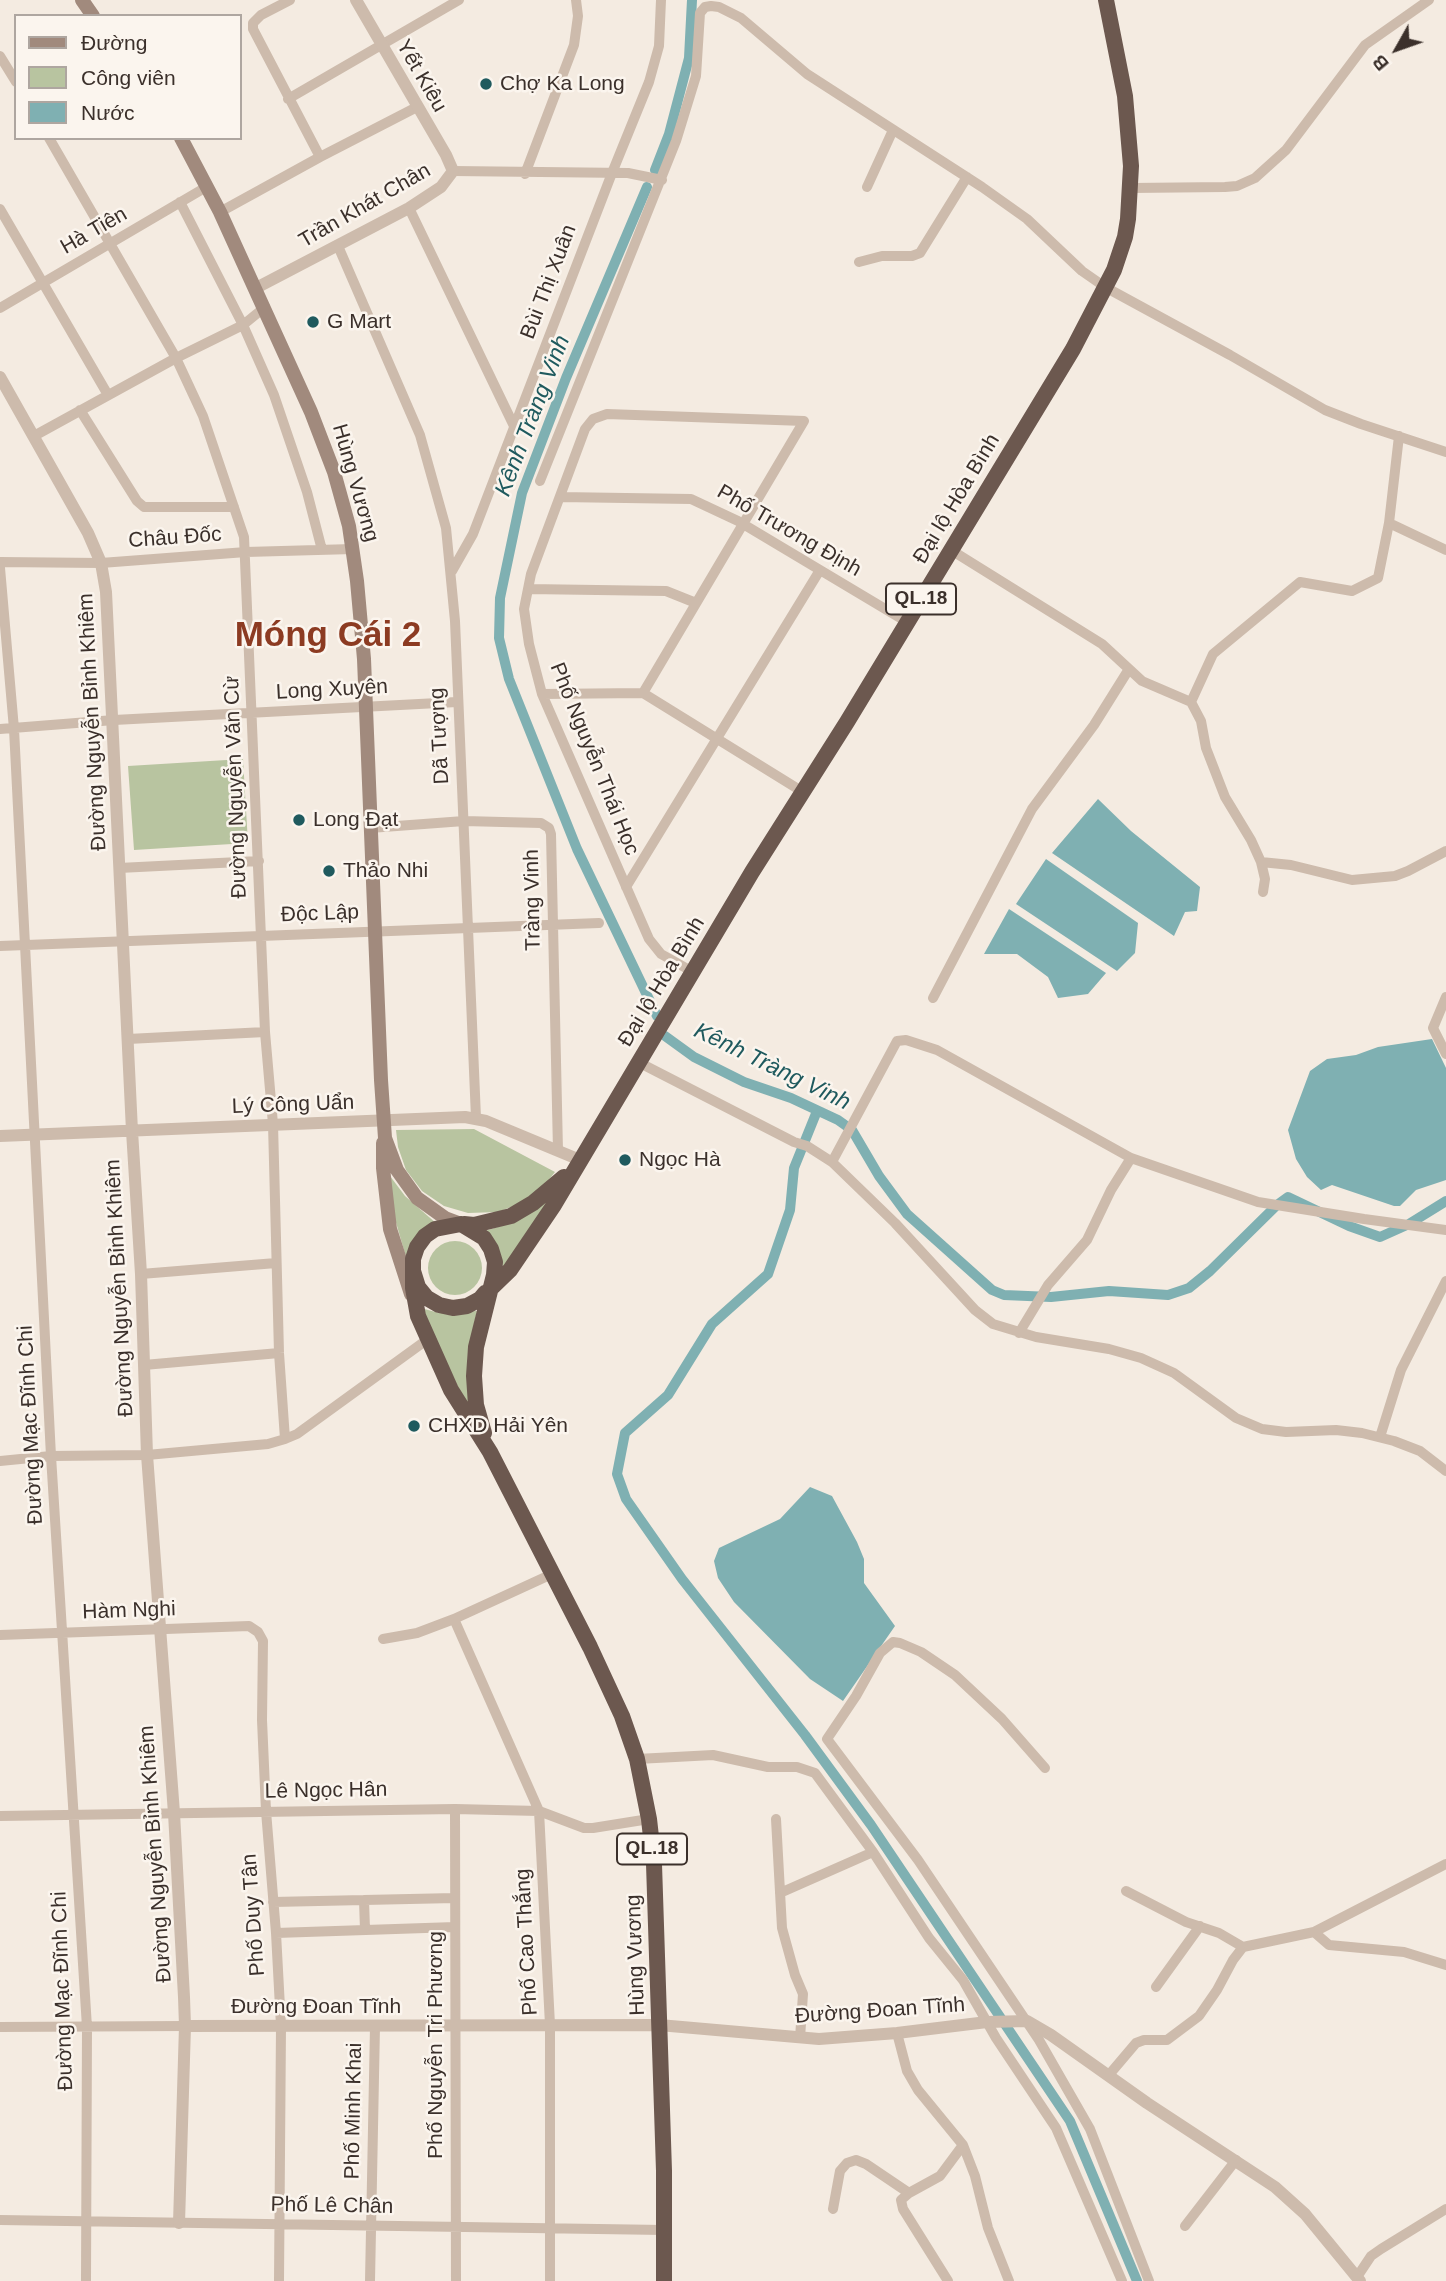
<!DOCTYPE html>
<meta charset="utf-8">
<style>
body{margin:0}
#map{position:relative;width:1446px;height:2281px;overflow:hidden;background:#f4ebe1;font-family:Arial,sans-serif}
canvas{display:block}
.legend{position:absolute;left:14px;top:14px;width:228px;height:126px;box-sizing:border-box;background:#fbf5ee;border:2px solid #aea6a0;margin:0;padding:9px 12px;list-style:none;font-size:21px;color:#3b302b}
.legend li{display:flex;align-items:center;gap:14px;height:35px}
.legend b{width:35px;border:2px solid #aea6a0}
.north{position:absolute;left:1362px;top:14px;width:70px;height:70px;-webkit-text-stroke:5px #fbf5ee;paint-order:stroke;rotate:230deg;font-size:19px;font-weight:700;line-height:28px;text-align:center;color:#3b302b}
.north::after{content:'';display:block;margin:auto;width:24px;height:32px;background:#3b302b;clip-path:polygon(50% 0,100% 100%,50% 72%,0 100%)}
</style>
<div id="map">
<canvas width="1446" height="2281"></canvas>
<ul class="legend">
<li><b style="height:9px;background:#a18a7d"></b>Đường</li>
<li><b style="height:19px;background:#b8c4a0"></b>Công viên</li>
<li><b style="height:19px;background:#7fb0b2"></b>Nước</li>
</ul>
<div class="north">B</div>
</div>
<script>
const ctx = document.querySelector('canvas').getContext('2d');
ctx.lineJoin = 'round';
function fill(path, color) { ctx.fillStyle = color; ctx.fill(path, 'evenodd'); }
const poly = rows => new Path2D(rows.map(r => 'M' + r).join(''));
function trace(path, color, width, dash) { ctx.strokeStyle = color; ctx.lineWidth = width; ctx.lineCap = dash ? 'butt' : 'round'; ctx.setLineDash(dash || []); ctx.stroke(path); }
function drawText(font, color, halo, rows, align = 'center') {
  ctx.font = font + ' Arial,sans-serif'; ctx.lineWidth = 5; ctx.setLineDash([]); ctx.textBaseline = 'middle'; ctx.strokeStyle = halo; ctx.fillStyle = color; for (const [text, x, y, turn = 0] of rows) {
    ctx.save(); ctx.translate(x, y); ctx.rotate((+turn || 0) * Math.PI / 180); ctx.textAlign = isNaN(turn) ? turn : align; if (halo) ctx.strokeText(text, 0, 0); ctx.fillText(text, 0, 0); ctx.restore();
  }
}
fill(poly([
 [243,759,248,843,134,850,128,766],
 [474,1129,555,1172,547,1182,521,1203,498,1212,468,1213,444,1206,422,1191,406,1170,398,1147,396,1130],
 [390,1176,405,1196,437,1224,406,1257,395,1219],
 [549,1199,504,1270,500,1255,485,1231,517,1221],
 '428 1268a27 27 0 1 1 54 0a27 27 0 1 1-54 0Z',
 [421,1308,439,1313,477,1311,468,1350,467,1388,470,1404,467,1406]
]), '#b8c4a0');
fill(poly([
 [1098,799,1131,831,1200,887,1197,911,1185,912,1174,936,1052,853],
 [1046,859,1138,923,1135,953,1117,971,1016,904],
 [1009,909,1106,973,1088,994,1058,998,1048,977,1017,954,984,954],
 [1432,1039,1446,1068,1446,1180,1416,1190,1400,1206,1394,1206,1332,1185,1321,1190,1307,1177,1296,1159,1288,1130,1310,1071,1327,1059,1356,1055,1378,1047],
 [810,1487,832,1496,857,1542,864,1559,864,1583,895,1626,843,1701,810,1679,734,1602,718,1578,714,1561,719,1548,780,1519]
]), '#7fb0b2');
trace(poly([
 [655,170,669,134,689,58,692,0],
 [647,187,566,378,522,493,500,598,499,638,509,679,577,849,657,1016],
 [665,1036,694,1057,744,1082,791,1098,838,1120,852,1130,879,1176,907,1214,992,1290,1004,1295,1051,1297,1109,1291,1168,1295,1189,1288,1210,1271,1277,1205,1288,1197,1349,1226,1380,1237,1409,1224,1446,1201],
 [817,1111,794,1168,790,1210,768,1274,712,1324,668,1395,625,1433,617,1474,626,1499,682,1579,805,1735,871,1825,1070,2121,1137,2281]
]), '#7fb0b2', 10);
trace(poly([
 [290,0,261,15,253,23,253,29,320,157],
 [0,56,16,82],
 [288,99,459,0],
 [49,138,176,358,203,416,244,537,265,1032,273,1124,279,1353,285,1439],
 [453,171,628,173,662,180],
 [525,174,574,45,578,16,576,0],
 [867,187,893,130],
 [1131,188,1225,187,1237,186,1255,178,1286,150,1365,45,1429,0],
 [180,202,243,325,274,395,307,492,322,550],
 [409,208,514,426],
 [0,209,108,395],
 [220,212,320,157,417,107],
 [338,246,420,435,446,528,455,621,476,1118],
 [859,262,882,256,912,256,920,253,967,177],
 [0,308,208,186],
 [80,410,137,501,144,507,234,507],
 [34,436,176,358,243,325,265,307],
 [540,481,676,141,696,76,700,13,705,7,711,6,719,7,741,18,807,74,982,187,1027,219,1082,271,1105,287,1230,355,1325,410,1361,424,1446,452],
 [560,497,691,499,738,521,907,622],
 [1389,523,1446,550],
 [951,550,1102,644,1142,681,1191,702,1201,721,1206,748,1225,797,1251,840,1261,862,1265,879,1263,892],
 [0,562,101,563,246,552,353,549],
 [0,568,14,729,51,1456,87,2027,86,2281],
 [452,571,473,534,612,173,649,82,659,46,661,0],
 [528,589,666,591,696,603],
 [643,693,804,421,607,414,593,419,585,429,531,574,524,609,529,644,542,694,649,939,661,954,693,972],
 [542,694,643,693,803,792],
 [1191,702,1213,654,1300,582,1352,591,1378,578,1389,523,1399,436],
 [0,729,114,720,457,702],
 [370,828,464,821,541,823,549,828,551,834,558,1151],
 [1261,862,1291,865,1352,880,1395,876,1408,871,1446,851],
 [119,868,259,861],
 [626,887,820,570],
 [0,946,599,923],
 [933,998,1032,809,1094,725,1129,669],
 [128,1039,265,1032],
 [1446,1054,1433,1028,1446,997],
 [638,1062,794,1142,807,1146,832,1162,895,1223,975,1310,993,1324,1036,1337,1109,1349,1141,1358,1174,1373,1236,1418,1262,1429,1286,1432,1336,1430,1362,1433,1394,1441,1420,1451,1446,1471],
 [832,1162,897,1041,906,1040,937,1050,1131,1158,1258,1202,1364,1219,1446,1230],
 [141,1274,276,1263],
 [1019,1333,1048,1285,1087,1240,1111,1190,1131,1158],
 [144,1365,279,1353],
 [1380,1437,1401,1370,1446,1281],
 [0,1461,51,1456,147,1455,268,1444,285,1439,297,1434,428,1339],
 [454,1619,539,1811,550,2025,550,2281],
 [0,1635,249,1626,258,1632,263,1641,262,1720,266,1811,276,1933,281,2026,279,2281],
 [383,1639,417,1633,454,1619,552,1574],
 [637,1759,713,1755,768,1767,797,1767,815,1773,873,1852,929,1938,963,1980,996,2038,1056,2128,1122,2281],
 [1045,1768,1002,1719,955,1675,921,1652,900,1643,893,1642,880,1653,856,1696,827,1739,918,1860,1039,2040,1090,2129,1149,2281],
 [455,1809,456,2281],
 [0,1816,455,1809,539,1811,584,1828,593,1828,649,1819],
 [776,1819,782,1928,795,1975,803,1994,800,2038],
 [1126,1891,1186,1922,1219,1933,1243,1947],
 [780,1893,873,1852],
 [364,1900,365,1930],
 [273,1902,455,1898],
 [1314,1932,1329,1945,1404,1952,1446,1965],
 [276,1933,455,1927],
 [1156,1987,1200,1926],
 [0,2027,185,2026],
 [897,2033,907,2071,918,2090,963,2145,975,2176,988,2228,1009,2281],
 [1108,2076,1136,2043,1144,2040,1167,2040,1199,2016,1217,1990,1233,1960,1243,1947,1314,1932,1446,1864],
 [909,2193,901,2200,903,2209,948,2281],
 [833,2209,840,2171,847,2163,856,2160,866,2164,909,2193,940,2176,963,2145],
 [0,2220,664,2230],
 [1185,2226,1236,2160],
 [1357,2277,1371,2256,1381,2249,1446,2209],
 [370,2281,375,2026]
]), '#cdbbac', 10);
trace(poly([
 [256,288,409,208,441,187,453,171,446,155,356,0],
 [0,377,88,533,101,563,106,592,132,1131,141,1274,147,1455,174,1813,184,1997,185,2026,179,2223],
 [0,1136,465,1117,486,1121,580,1160],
 [185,2026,659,2025,819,2039,897,2033,987,2022,1027,2021,1051,2035,1147,2103,1275,2187,1305,2214,1360,2281]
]), '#cdbbac', 12);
trace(poly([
 [82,0,93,16],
 [181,138,220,212,311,412,334,472,349,526,357,581,364,659,381,1080,385,1138,397,1170,417,1198,445,1218,461,1224],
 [383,1143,383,1168,390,1229,411,1294]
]), '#a18a7d', 14);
trace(poly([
 [464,1224,474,1225,511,1216,533,1203,564,1177],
 [413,1271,413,1288,418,1316,451,1390,490,1452,590,1647,622,1716,637,1759,649,1819,654,1864,664,2171,664,2281],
 [480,1299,510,1270,554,1205,752,872,847,722,1073,349,1114,270,1125,237,1128,219,1131,166,1125,96,1106,0],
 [484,1433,476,1405,474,1376,476,1347,494,1275,495,1262,491,1249,484,1238,461,1224,435,1229,425,1236,417,1247,413,1259,413,1271,418,1287,427,1298,439,1305,453,1308,467,1306,480,1299,485,1293]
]), '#6c584f', 16);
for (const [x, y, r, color] of [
 [486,84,7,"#1f5a5e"],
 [313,322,7,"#1f5a5e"],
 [299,820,7,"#1f5a5e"],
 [329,871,7,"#1f5a5e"],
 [625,1160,7,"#1f5a5e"],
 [414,1426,7,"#1f5a5e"]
]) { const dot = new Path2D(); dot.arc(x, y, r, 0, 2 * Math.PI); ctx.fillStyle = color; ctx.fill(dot); trace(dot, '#fbf5ee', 2.5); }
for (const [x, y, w] of [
 [921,599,70],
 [652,1849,70]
]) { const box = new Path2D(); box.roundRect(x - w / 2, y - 15.5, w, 31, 5); ctx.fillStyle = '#fbf5ee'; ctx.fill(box); trace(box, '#3b302b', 2); }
drawText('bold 19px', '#3b302b', null, [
 ["QL.18",921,599],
 ["QL.18",652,1849]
]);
drawText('21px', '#3b302b', '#fbf5ee', [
 ["Yết Kiêu",421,76,60],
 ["Trần Khát Chân",365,206,-30],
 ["Hà Tiên",94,231,-30],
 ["Bùi Thị Xuân",549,282,-69],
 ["Hùng Vương",355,483,74],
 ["Đại lộ Hòa Bình",957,499,-59],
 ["Phố Trương Định",789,531,30],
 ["Châu Đốc",175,538,-4],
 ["Long Xuyên",332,690,-3],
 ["Đường Nguyễn Bỉnh Khiêm",93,722,-93],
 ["Dã Tượng",440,736,-93],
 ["Phố Nguyễn Thái Học",594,759,68],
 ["Đường Nguyễn Văn Cừ",236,787,-92],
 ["Tràng Vinh",533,900,-91],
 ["Độc Lập",320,914,-2],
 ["Đại lộ Hòa Bình",662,982,-59],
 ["Lý Công Uẩn",293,1105,-2],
 ["Đường Nguyễn Bỉnh Khiêm",120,1288,-93],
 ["Đường Mạc Đĩnh Chi",31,1425,-93],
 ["Hàm Nghi",129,1611,-2],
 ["Lê Ngọc Hân",326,1791,-1],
 ["Đường Nguyễn Bỉnh Khiêm",156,1854,-94],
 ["Phố Duy Tân",254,1915,-94],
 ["Phố Cao Thắng",527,1942,-93],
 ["Hùng Vương",636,1955,-92],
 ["Đường Mạc Đĩnh Chi",63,1991,-92],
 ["Đường Đoan Tĩnh",316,2007],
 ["Đường Đoan Tĩnh",880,2011,-4],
 ["Phố Nguyễn Tri Phương",436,2045,-90],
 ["Phố Minh Khai",354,2111,-89],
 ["Phố Lê Chân",332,2206,1]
]);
drawText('21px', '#3b302b', '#fbf5ee', [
 ["Chợ Ka Long",500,84],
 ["G Mart",327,322],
 ["Long Đạt",313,820],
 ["Thảo Nhi",343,871],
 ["Ngọc Hà",639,1160],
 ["CHXD Hải Yên",428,1426]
], 'left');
drawText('italic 23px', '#1f5a5e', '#fbf5ee', [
 ["Kênh Tràng Vinh",533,416,-69],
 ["Kênh Tràng Vinh",772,1067,26]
]);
drawText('bold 35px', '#8c3b22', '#fbf5ee', [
 ["Móng Cái 2",328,636]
]);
</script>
